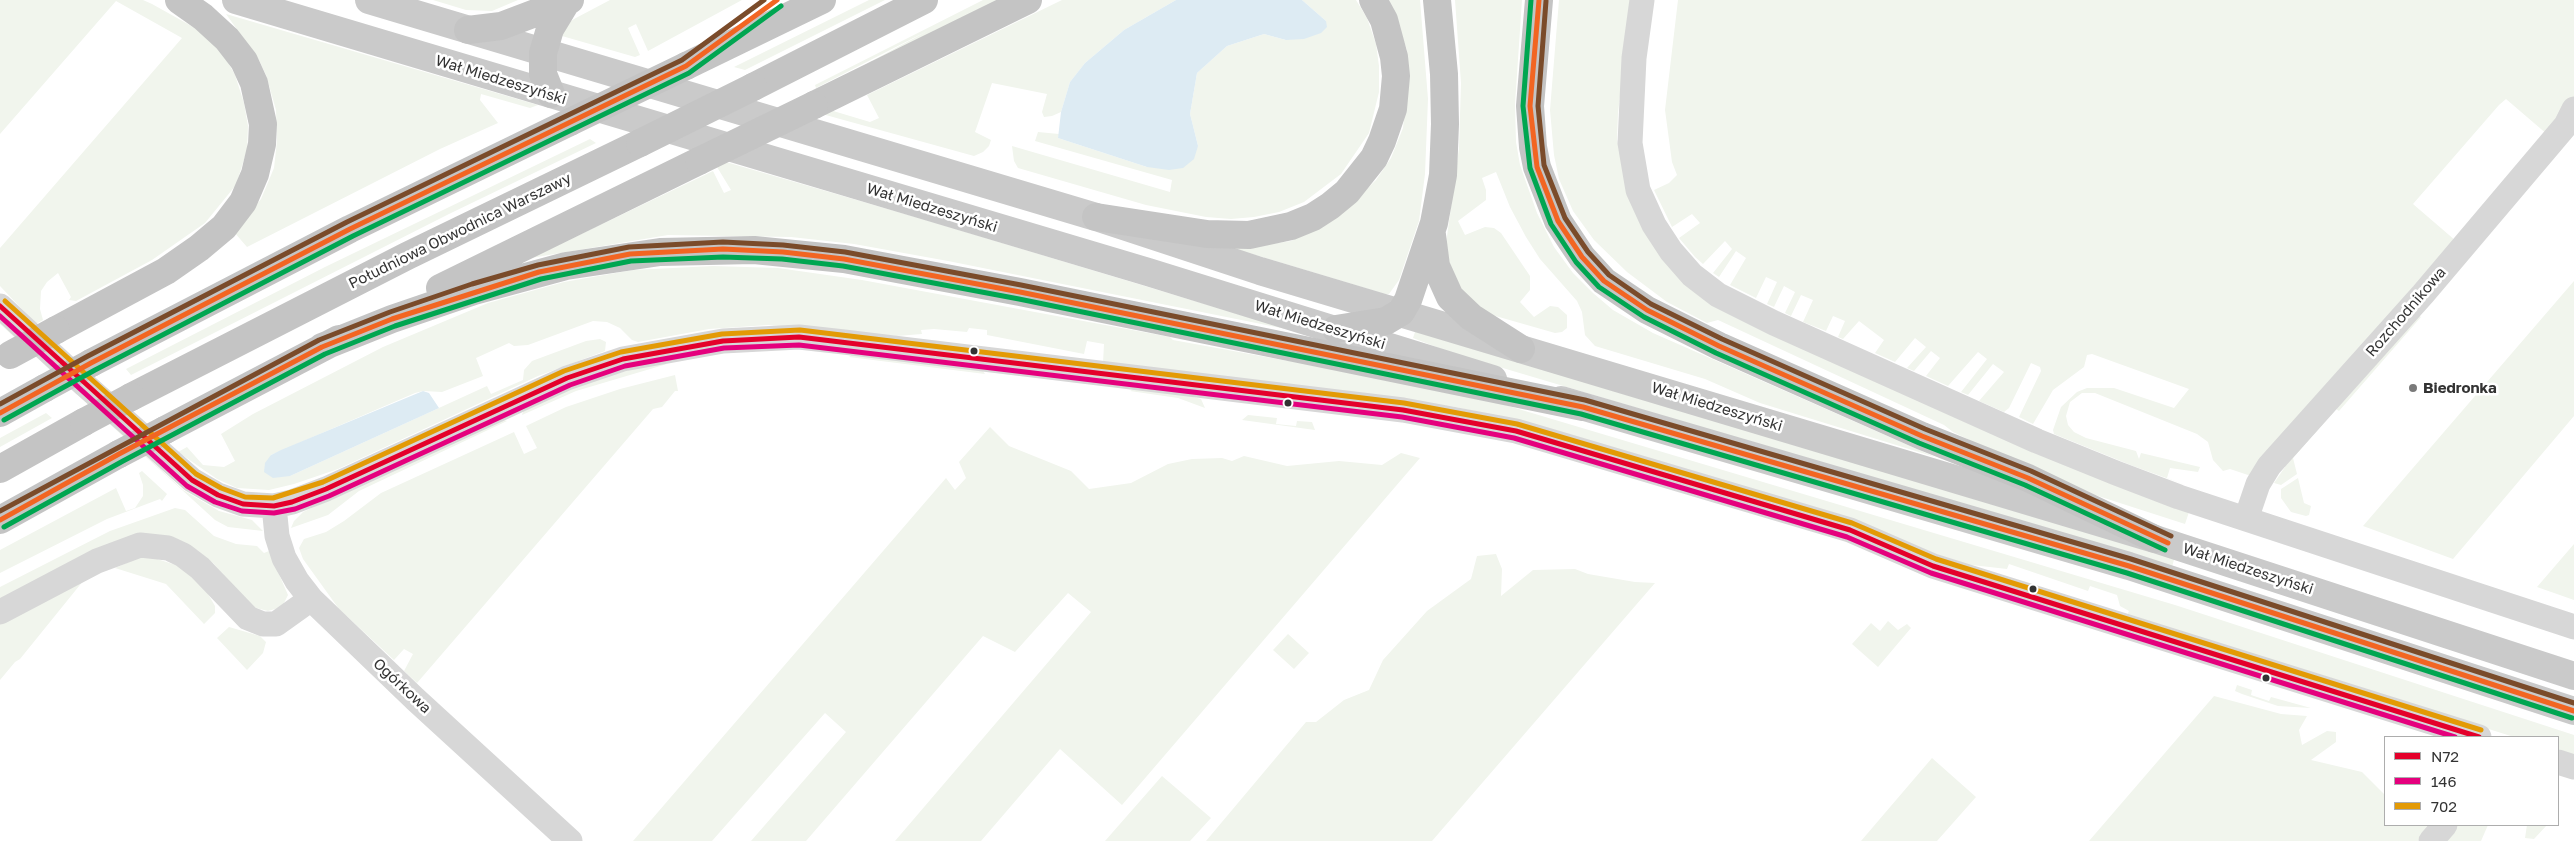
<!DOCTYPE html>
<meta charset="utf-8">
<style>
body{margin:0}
#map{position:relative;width:2574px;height:841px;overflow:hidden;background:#fff;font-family:"Golos Text",sans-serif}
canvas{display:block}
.legend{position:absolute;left:2384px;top:736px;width:175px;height:90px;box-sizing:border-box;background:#fff;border:1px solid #adadad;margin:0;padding:6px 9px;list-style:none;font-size:15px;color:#333}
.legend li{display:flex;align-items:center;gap:10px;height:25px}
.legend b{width:25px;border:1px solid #adadad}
</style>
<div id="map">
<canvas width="2574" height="841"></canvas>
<ul class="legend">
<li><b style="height:6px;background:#e4002b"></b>N72</li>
<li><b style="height:6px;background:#e5007d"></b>146</li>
<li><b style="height:6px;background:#e39a05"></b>702</li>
</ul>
</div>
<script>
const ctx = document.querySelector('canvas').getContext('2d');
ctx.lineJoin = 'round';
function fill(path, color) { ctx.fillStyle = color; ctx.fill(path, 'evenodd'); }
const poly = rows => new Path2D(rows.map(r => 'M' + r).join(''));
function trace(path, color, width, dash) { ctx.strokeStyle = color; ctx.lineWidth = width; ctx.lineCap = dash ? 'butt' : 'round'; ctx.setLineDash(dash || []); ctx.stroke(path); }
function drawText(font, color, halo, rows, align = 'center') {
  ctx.font = font + ' "Golos Text",sans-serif'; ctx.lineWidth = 5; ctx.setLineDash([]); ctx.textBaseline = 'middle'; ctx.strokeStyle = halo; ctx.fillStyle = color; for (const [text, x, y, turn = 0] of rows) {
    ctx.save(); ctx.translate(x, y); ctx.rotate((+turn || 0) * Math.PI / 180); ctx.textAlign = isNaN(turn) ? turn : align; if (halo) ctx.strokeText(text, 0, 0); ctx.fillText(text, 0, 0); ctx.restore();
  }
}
fill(poly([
 [0,0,143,0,152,4,204,33,225,57,235,75,244,103,248,126,247,150,236,185,205,223,152,260,76,301,69,300,71,297,58,273,47,282,41,291,40,309,43,320,36,324,0,286,0,248,182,38,116,1,0,134],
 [433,0,518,0,492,11,466,10],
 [610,0,742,0,648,51,636,24,628,28,640,55,635,57,562,36,561,32,566,25,574,19],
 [869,0,885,0,745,70,734,67],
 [983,0,999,0,859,68,931,29,816,88,815,85],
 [1062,0,1176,0,1124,30,1085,63,1070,82,1061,112,1052,116,1044,117,1042,112,1047,94,992,83,975,132,991,140,989,146,983,152,974,156,822,114,830,110,870,122,879,118,867,95],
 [1302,0,1356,0,1367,18,1376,44,1379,66,1379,92,1369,133,1341,174,1304,202,1279,212,1254,217,1231,219,1206,217,1146,205,1018,168,1014,161,1012,146,1170,192,1172,180,1035,141,1038,132,1059,134,1058,138,1147,167,1198,146,1190,114,1197,73,1227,46,1264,34,1286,40,1326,21],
 [1389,0,1420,0,1428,99,1425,174,1419,221,1399,280,1389,294,1385,294,1229,247,1257,246,1291,241,1340,215,1376,180,1391,158,1403,128,1408,85,1407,50],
 [1455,0,1522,0,1515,104,1516,142,1520,165,1537,213,1554,247,1573,273,1593,293,1613,310,1653,333,1935,457,1760,403,1705,379,1595,346,1585,335,1582,312,1577,301,1540,259,1526,237,1510,207,1496,172,1482,178,1486,190,1486,200,1458,221,1465,235,1485,227,1494,228,1501,233,1530,276,1530,290,1520,302,1534,317,1550,306,1558,307,1567,315,1567,328,1562,332,1555,333,1492,315,1480,309,1465,294,1453,278,1445,251,1459,148,1461,83],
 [1559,0,1631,0,1618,113,1617,139,1627,191,1660,255,2190,509,2185,524,2095,495,2006,458,1953,432,1944,425,1718,320,1707,323,1667,302,1627,272,1594,240,1573,211,1559,179,1554,155,1550,110],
 [1678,0,2574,0,2574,104,2548,135,2506,99,2499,105,2413,204,2456,241,2251,476,2230,469,2223,471,2213,460,2208,442,2197,434,2095,393,2082,393,2070,402,2066,416,2068,425,2074,432,2086,438,2136,451,2139,459,2141,453,2200,467,2198,472,2170,468,2167,478,2194,488,2133,466,2054,434,2053,430,2061,407,2077,392,2087,388,2114,388,2174,408,2189,389,2092,354,2087,355,2084,367,2053,390,2033,424,2019,417,2041,371,2040,367,2031,363,2009,408,2004,412,1979,401,2004,372,1993,364,1968,395,1961,392,1987,359,1978,352,1948,386,1926,376,1940,358,1931,351,1914,371,1907,368,1926,347,1915,338,1895,362,1875,353,1884,340,1859,321,1843,339,1838,337,1845,321,1833,316,1826,331,1803,322,1813,300,1801,295,1791,316,1785,313,1795,292,1784,286,1774,307,1767,304,1777,282,1766,277,1756,298,1730,285,1746,258,1736,251,1719,277,1713,273,1732,249,1725,241,1703,264,1695,257,1679,238,1700,223,1692,214,1672,227,1654,190,1669,183,1677,175,1672,162,1665,110],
 [226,14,538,105,530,108,481,94,480,100,498,123,440,149,247,247,234,232,261,199,274,168,277,141,276,110,266,75,259,60],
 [590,139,596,143,449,214,131,375,126,369,325,267],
 [726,162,929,221,1291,330,948,261,854,244,791,237,668,235,531,258,713,171,724,193,731,190,717,167],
 [713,266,778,268,862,280,1170,337,1173,340,1288,361,1289,359,1485,399,2175,605,2574,735,2574,756,2558,751,2558,737,2514,737,2127,615,2129,611,2120,606,2117,595,2090,586,2088,591,2009,564,2007,569,1963,564,1519,420,1455,407,1103,363,1104,344,1087,341,1084,354,987,335,987,330,969,328,967,332,934,329,921,330,922,334,897,336,768,325,709,329,638,342,632,340,620,328,607,322,593,321,528,345,514,346,509,343,476,358,483,376,442,392,423,391,415,393,271,455,290,476,487,386,491,394,523,380,524,370,532,361,586,341,600,339,606,342,605,351,538,376,338,469,294,484,269,490,237,488,217,479,178,452,187,447,203,465,224,467,235,461,221,434,253,414,383,347,488,303,564,282,633,270],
 [2574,281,2574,416,2453,559,2363,526],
 [2417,314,2421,317,2339,411,2336,409,2293,458,2297,474,2281,485,2274,483,2285,467,2284,461],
 [0,321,183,490,219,511,252,520,263,531,228,527,215,520,13,336,0,324],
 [1416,329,2175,556,2172,567,1449,352,1413,338],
 [855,352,983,371,985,374,849,357],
 [660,361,667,364,576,391,522,415,524,408,588,382],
 [675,375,678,391,675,391,662,407,653,409,417,683,404,671,413,654,404,649,394,660,339,609,303,559,299,548,304,539,326,532,344,521,381,493,514,432,524,454,537,448,526,426,566,407,620,389],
 [1136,388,1177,393,1201,399,1205,408,1178,398,1130,391],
 [46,413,52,418,0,447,0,438],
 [1248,415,1277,418,1276,424,1296,426,1297,421,1312,422,1315,430,1242,420],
 [501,419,507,421,359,491,328,515,291,528,294,521,303,512],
 [990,427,1009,446,1071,471,1089,489,1131,483,1168,464,1192,459,1222,458,1232,461,1244,456,1287,466,1339,461,1382,465,1401,453,1420,458,1122,805,1060,749,981,841,895,841,1091,612,1068,593,1015,652,983,636,806,841,751,841,846,732,825,713,712,841,633,841,946,478,955,490,966,478,959,462],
 [142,471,167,494,162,501,160,499,107,519,0,573,0,550,116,488,126,511,135,508,143,496,143,485,139,473],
 [2298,478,2304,503,2311,506,2309,515,2306,516,2291,512,2281,498,2281,489],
 [175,508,185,510,214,536,236,544,257,546,264,553,269,551,288,595,282,607,268,611,252,607,214,564,197,550,179,541,0,601,0,587,110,531],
 [2574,544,2574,600,2537,587],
 [1496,554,1502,569,1501,596,1533,570,1575,569,1588,574,1635,582,1655,583,1432,841,1206,841,1306,722,1316,722,1344,700,1369,690,1383,660,1427,611,1471,579,1477,556],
 [138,558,154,558,182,567,204,587,215,606,215,613,204,624,166,584,115,568],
 [88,575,20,659,15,662,0,680,0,622],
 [1888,621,1898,630,1907,624,1911,628,1878,667,1852,644,1871,623,1880,631],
 [229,627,260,636,266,642,263,653,247,670,217,638],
 [1288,634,1309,653,1294,669,1273,650],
 [2237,685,2252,690,2251,695,2269,701,2271,697,2311,708,2278,706,2242,694,2235,691],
 [2214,696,2281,714,2307,716,2299,730,2302,745,2327,731,2336,732,2336,742,2311,760,2362,772,2385,795,2385,825,2431,825,2418,841,2089,841],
 [1932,758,1976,797,1937,841,1861,841],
 [1162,776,1211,818,1190,841,1105,841],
 [2457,825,2488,825,2481,841,2445,841],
 [2527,825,2547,825,2534,839,2525,838]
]), '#f1f5ed');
fill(poly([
 [1176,0,1302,0,1326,21,1327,27,1321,33,1304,39,1286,40,1264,34,1227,46,1197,73,1190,114,1198,146,1194,159,1183,168,1169,170,1147,167,1058,138,1061,112,1070,82,1085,63,1124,30],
 [423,391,429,393,439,408,290,476,273,478,264,472,265,463,271,455,281,450]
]), '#ddebf3');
trace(poly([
 [1642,0,1634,58,1630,143,1638,190,1654,225,1671,251,1692,275,1718,295,1774,323,2037,441,2116,473,2179,497,2574,627],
 [0,306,85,385,192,480,218,495,243,504,274,506,292,502,326,489,567,378,623,359,723,341,799,337,844,342,1403,410,1516,431,1850,530,1933,566,2479,737],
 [274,506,277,536,284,558,297,581,311,599,415,699,570,841],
 [2246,519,2258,484,2269,466,2423,294,2566,125,2574,109],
 [0,612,97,561,140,545,168,548,183,555,200,568,248,618,263,624,276,624,311,599],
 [2558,762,2574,767],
 [2431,841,2445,825]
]), '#d7d7d7', 25);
trace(poly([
 [236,0,1148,272,1493,379],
 [369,0,1096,217,1260,271,2155,539,2574,676],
 [1561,400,2129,566,2574,711]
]), '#cacaca', 28);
trace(poly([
 [1539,0,1530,106,1533,147,1537,167,1558,221,1582,257,1604,281,1647,310,1719,346,1922,436,2028,478,2155,539],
 [468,30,501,26,570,0],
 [686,66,822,0],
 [753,87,924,0],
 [551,94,543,74,543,53,550,29,567,1],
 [814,105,1028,0],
 [1096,217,1207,234,1249,235,1291,226,1313,217,1330,206,1347,192,1374,158,1382,141,1393,109,1396,76,1394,57,1384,20,1373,0],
 [1432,235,1436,266,1450,297,1471,317,1521,349],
 [440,288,699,161],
 [1336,329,1386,321,1401,312,1408,300,1434,223,1443,175,1445,124,1444,74,1437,0],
 [56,330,166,271,199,248,224,227,243,202,255,174,262,144,263,124,254,83,244,61,227,39,203,17,179,0],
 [322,347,392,319,474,291,566,266,660,252,754,250,844,259,1020,292,1583,407],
 [91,363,350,229,570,122],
 [131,397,407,256,640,143],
 [0,413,45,388],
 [165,430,339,339],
 [0,469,84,422],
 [0,520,119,454]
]), '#c4c4c4', 28);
trace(poly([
 [570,122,686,66],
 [640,143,753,87],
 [699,161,814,105],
 [10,355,56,330],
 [45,388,91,363],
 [84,422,131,397],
 [119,454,165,430]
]), '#c4c4c4', 28);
trace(poly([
 [0,306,192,480,218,495,243,504,274,506,292,502,326,489,567,378,623,359,723,341,799,337,1403,410,1516,431,1850,530,1933,566,2479,737]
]), '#e4002b', 5);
trace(poly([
 [0,316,187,486,215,502,242,511,274,513,295,509,329,496,570,385,625,366,724,348,799,345,1402,417,1514,438,1847,537,1931,573,2455,737]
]), '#e5007d', 5);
trace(poly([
 [5,301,196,474,221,488,245,497,273,498,323,482,564,371,621,352,722,334,800,330,1404,403,1517,424,1852,523,1936,559,2481,730]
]), '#e39a05', 5);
trace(poly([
 [1539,0,1530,106,1537,167,1558,221,1582,257,1604,281,1647,310,1719,346,1922,436,2028,478,2168,543],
 [0,413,91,363,350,229,686,66,777,0],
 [0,520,119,454,322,347,392,319,539,272,630,254,723,249,783,252,844,259,1020,292,1583,407,2129,566,2574,711]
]), '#f26522', 5);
trace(poly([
 [1531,0,1523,106,1530,168,1551,224,1576,262,1599,287,1644,317,1716,353,1919,443,2025,485,2165,550],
 [4,420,95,370,353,236,689,73,781,6],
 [4,527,123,461,325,354,395,326,541,279,631,261,723,257,782,259,843,266,1019,299,1581,414,2127,573,2572,718]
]), '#00a651', 5);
trace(poly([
 [1546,1,1538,106,1544,165,1565,218,1588,252,1609,275,1651,304,1722,339,1925,429,2031,471,2171,536],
 [0,404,88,356,347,222,682,60,764,0],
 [0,511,319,340,390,312,472,284,538,265,629,247,723,242,783,245,845,252,1021,285,1585,400,2131,559,2574,703]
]), '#7a4b2a', 5);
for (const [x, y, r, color] of [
 [974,351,4.5,"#333"],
 [2413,388,5,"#7a7a7a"],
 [1288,403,4.5,"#333"],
 [2033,589,4.5,"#333"],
 [2266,678,4.5,"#333"]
]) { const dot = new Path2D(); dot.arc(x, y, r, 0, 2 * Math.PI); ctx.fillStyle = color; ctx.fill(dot); trace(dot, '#fff', 2); }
drawText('15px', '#333', '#fff', [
 ["Wał Miedzeszyński",501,80,17],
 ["Wał Miedzeszyński",932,208,17],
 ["Południowa Obwodnica Warszawy",460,231,-26],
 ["Rozchodnikowa",2406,312,-49],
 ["Wał Miedzeszyński",1320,325,17],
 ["Wał Miedzeszyński",1717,407,17],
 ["Wał Miedzeszyński",2248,569,18],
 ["Ogórkowa",402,686,43]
]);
drawText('bold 15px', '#333', '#fff', [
 ["Biedronka",2423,388]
], 'left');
</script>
